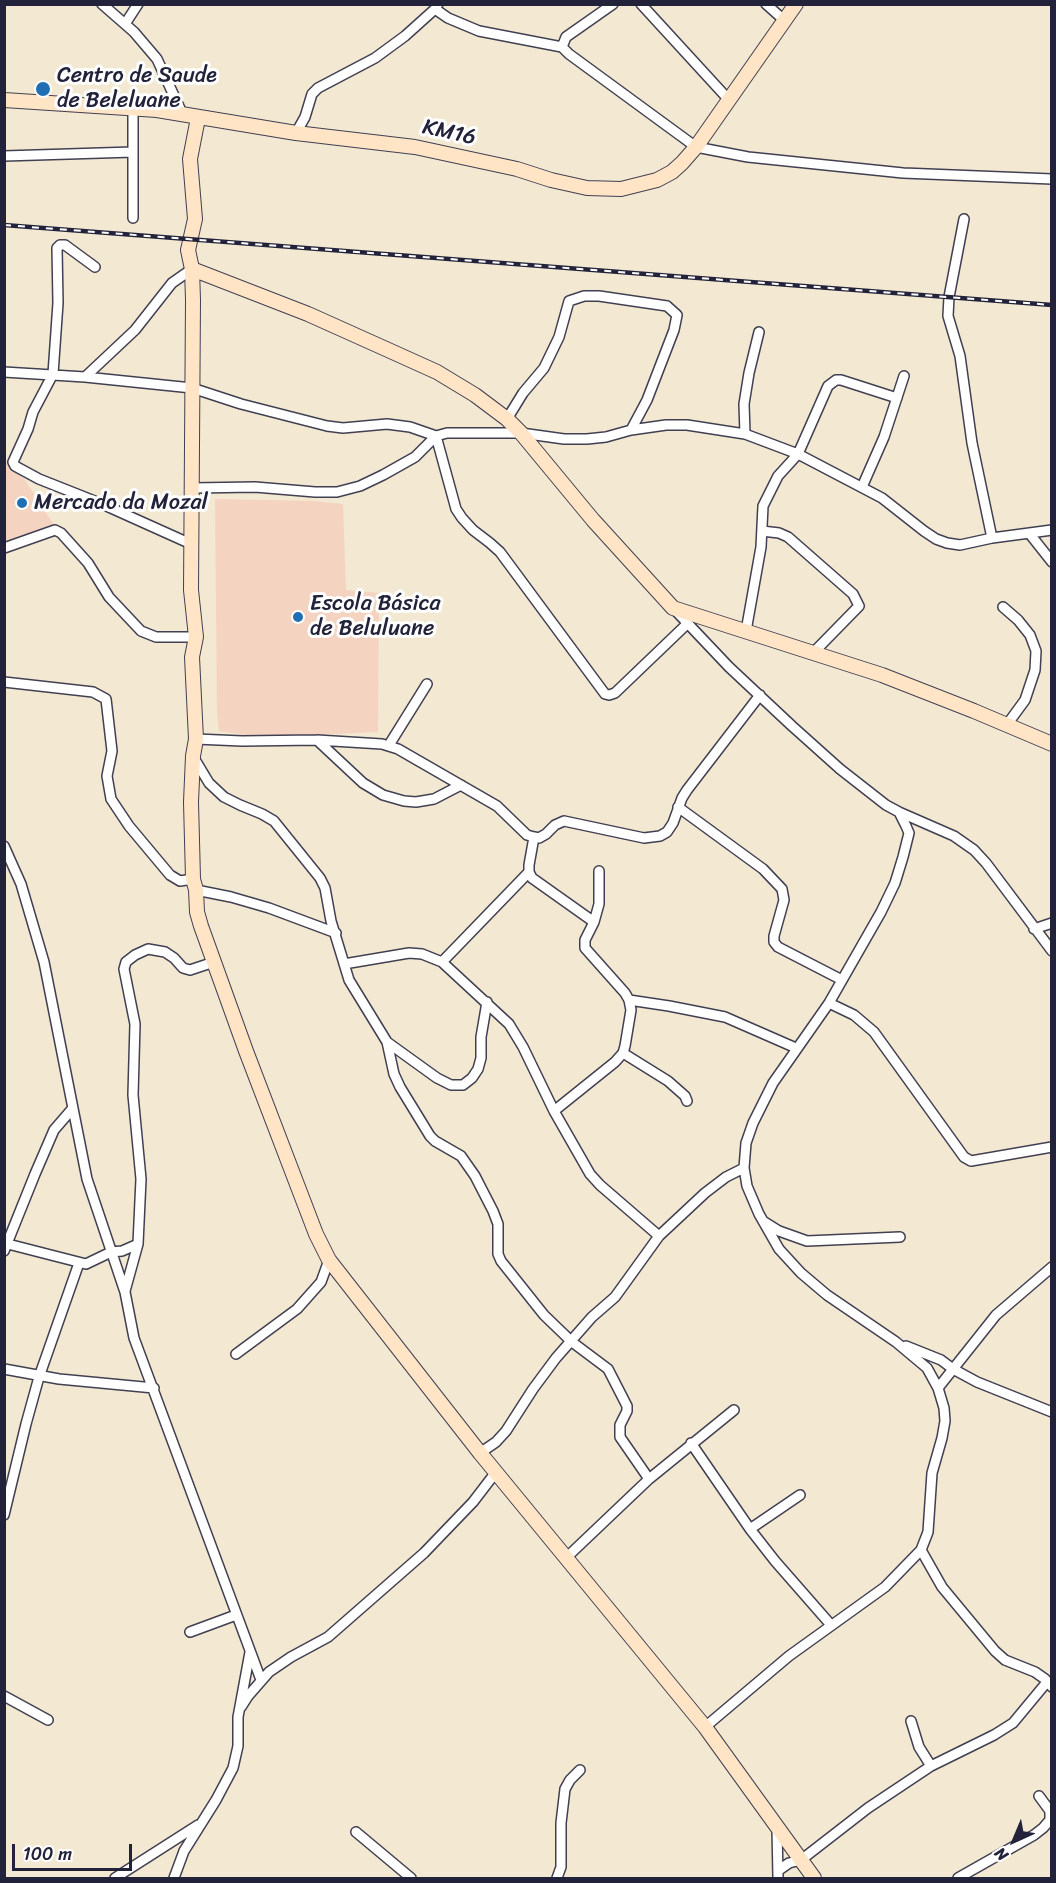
<!DOCTYPE html>
<meta charset="utf-8">
<style>
body{margin:0}
#map{position:relative;width:1056px;height:1883px;overflow:hidden;background:#f3e8d1;font-family:Sriracha,sans-serif}
canvas{display:block}
.frame{position:absolute;inset:0;border:6px solid #22223b;pointer-events:none}
.north{position:absolute;left:984px;top:1811px;width:60px;height:60px;-webkit-text-stroke:4px #fff;paint-order:stroke;rotate:224deg;font-size:16px;font-weight:700;line-height:24px;text-align:center;color:#22223b}
.north::after{content:'';display:block;margin:auto;width:21px;height:27px;background:#22223b;clip-path:polygon(50% 0,100% 100%,50% 72%,0 100%)}
.scale{position:absolute;left:12px;top:1844px;width:120px;height:27px;box-sizing:border-box;border:3px solid #22223b;border-top:0;padding-left:8px;font-size:18px;line-height:21px;white-space:nowrap;color:#22223b;-webkit-text-stroke:4px #fff;paint-order:stroke}
</style>
<div id="map">
<canvas width="1056" height="1883"></canvas>
<div class="frame"></div>
<div class="north">N</div>
<div class="scale">100 m</div>
</div>
<script>
const ctx = document.querySelector('canvas').getContext('2d');
ctx.lineJoin = 'round';
function fill(path, color) { ctx.fillStyle = color; ctx.fill(path, 'evenodd'); }
const poly = rows => new Path2D(rows.map(r => 'M' + r).join(''));
function trace(path, color, width, dash) { ctx.strokeStyle = color; ctx.lineWidth = width; ctx.lineCap = dash ? 'butt' : 'round'; ctx.setLineDash(dash || []); ctx.stroke(path); }
function drawText(font, color, halo, rows, align = 'center') {
  ctx.font = font + ' Sriracha,sans-serif'; ctx.lineWidth = 6; ctx.setLineDash([]); ctx.textBaseline = 'middle'; ctx.strokeStyle = halo; ctx.fillStyle = color; for (const [text, x, y, turn = 0] of rows) {
    ctx.save(); ctx.translate(x, y); ctx.rotate((+turn || 0) * Math.PI / 180); ctx.textAlign = isNaN(turn) ? turn : align; if (halo) ctx.strokeText(text, 0, 0); ctx.fillText(text, 0, 0); ctx.restore();
  }
}
fill(poly([
 [5,460,25,480,54,525,5,544],
 [215,499,313,501,343,504,346,590,379,593,378,732,313,735,246,735,219,731,217,713]
]), '#f5d3c1');
const street = poly([
 [102,4,134,32,157,59,182,113],
 [613,4,566,37,562,47,569,54,696,147,748,157,903,173,1052,179],
 [641,4,729,100],
 [766,4,785,21],
 [435,9,448,18,479,31,562,47],
 [125,24,138,4],
 [133,108,133,218],
 [296,133,305,117,312,94,318,88,375,58,405,36,435,9,438,4],
 [4,156,133,152],
 [964,219,949,297,948,316,960,356,972,443,992,538],
 [95,267,65,245,60,245,57,248,58,303,53,374,33,412,28,429,13,462,15,466,39,479,102,504,191,544],
 [4,372,85,377,192,388,241,404,327,426,343,428,387,424,410,427,436,436,456,509,462,518,473,530,490,543,500,552,605,694,609,695,615,693,687,624],
 [85,377,135,330,172,283,192,269],
 [507,419,523,393,544,368,559,337,569,301,584,296,599,296,667,306,677,315,674,330,647,400,631,430],
 [745,434,744,404,749,373,759,332],
 [862,487,884,437,904,376],
 [193,488,255,487,315,492,337,492,360,486,383,475,415,457,436,436,447,433,521,433,564,439,587,439,606,437,631,430,666,425,687,425,745,434,798,454,882,498,924,531,936,539,947,543,960,545,992,538,1052,530],
 [762,531,779,533,788,537,853,594,859,606,813,653],
 [1029,533,1052,562],
 [4,548,55,530,61,533,88,563,109,597,141,631,156,637,196,637],
 [1003,607,1018,620,1030,635,1036,651,1035,670,1025,700,1006,726],
 [675,610,729,667,792,726,840,769,886,805,899,812,906,826,909,833,903,857,895,883,881,912,829,1003,773,1083,753,1123,746,1143,744,1168,747,1186,759,1214,779,1249,801,1273,827,1295,896,1342,927,1368,938,1388,944,1408,945,1421,942,1438,932,1473,928,1532,921,1550,885,1587,789,1656,705,1727],
 [746,631,761,547,763,506,778,476,798,454,828,386,836,380,841,380,897,398],
 [4,682,93,692,106,699,112,751,107,776,111,799,129,826,170,875,180,881,193,879],
 [196,739,242,741,317,740,382,744,398,749,497,806,527,835,534,837,539,838,546,834,555,825,564,821,644,838,660,836,667,832,673,823,682,798,687,790,760,695],
 [317,740,363,783,383,795,404,801,416,802,434,799,461,785],
 [389,745,427,684],
 [194,758,209,783,224,797,240,805,262,814,274,821,320,878,325,888,331,921,349,980,387,1042,394,1074,400,1087,430,1136,435,1141,461,1156,475,1176,493,1211,498,1224,498,1254,501,1261,544,1315,572,1342,608,1369,627,1406,627,1411,620,1425,620,1437,649,1479],
 [678,807,763,869,782,889,784,900,774,936,774,942,778,947,842,980],
 [899,812,954,836,974,850,986,863,1052,951],
 [534,837,529,865,529,872,532,878,594,922],
 [4,846,21,884,44,962,87,1179,125,1292,134,1338,261,1680],
 [196,890,231,897,269,908,336,933],
 [1034,929,1052,923],
 [442,962,529,872],
 [344,964,409,953,422,954,442,962,509,1024,523,1047,554,1111,590,1174,600,1185,659,1236],
 [629,1000,669,1006,725,1017,796,1048],
 [829,1003,854,1015,874,1032,964,1157,971,1161,1052,1147],
 [387,1042,437,1078,451,1085,463,1085,472,1078,478,1069,481,1058,481,1037,487,1002],
 [623,1053,668,1081,685,1096,687,1101],
 [554,1111,615,1062,623,1053,625,1046,631,1010,629,1000,625,993,585,948,585,940,594,922,599,904,599,871],
 [763,1221,779,1231,807,1241,900,1237],
 [4,1243,86,1264,111,1252,122,1251,138,1244],
 [4,1251,35,1174,54,1130,73,1108],
 [125,1291,138,1244,141,1179,133,1095,135,1024,124,969,126,962,135,955,148,949,165,952,174,958,183,968,190,970,214,962],
 [906,1346,941,1360,953,1369,977,1382,1052,1412],
 [236,1354,297,1309,321,1282,329,1260],
 [4,1369,59,1379,154,1388],
 [938,1388,996,1315,1052,1267],
 [691,1443,750,1529,775,1561,831,1625],
 [480,1453,496,1442,506,1431,533,1389,556,1358,592,1317,615,1297,659,1236,705,1193,726,1177,744,1168],
 [4,1515,26,1424,39,1377,79,1263],
 [750,1529,800,1495],
 [921,1550,942,1587,995,1651,1005,1660,1035,1672,1045,1679,1052,1687],
 [567,1557,649,1479,734,1410],
 [190,1632,236,1615],
 [4,1696,48,1720],
 [241,1707,248,1696,269,1672,291,1657,328,1637,424,1553,473,1502,496,1472],
 [911,1721,919,1747,931,1766],
 [777,1828,778,1878],
 [356,1832,411,1878],
 [779,1870,789,1863,801,1860,868,1808,931,1766,994,1735,1013,1723,1047,1682],
 [115,1878,198,1825],
 [174,1878,184,1851,216,1800,233,1768,238,1746,238,1717,250,1652],
 [557,1878,561,1867,561,1823,565,1789,570,1780,580,1770],
 [958,1878,1034,1835,1043,1828,1050,1820,1050,1811,1039,1796]
]);
const secondary = poly([
 [4,100,157,110,296,133,415,147,517,169,551,180,587,188,621,189,657,180,672,172,682,163,696,147,796,4],
 [198,118,190,159,195,219,188,250,192,269,193,300,191,590,196,637,192,657,196,739,193,756,191,802,193,879,196,890,197,912,201,926,246,1051,316,1234,329,1260,480,1453,705,1727,814,1878],
 [192,269,308,314,386,349,437,372,475,395,507,419,521,433,593,520,673,608,882,675,974,711,1052,744]
]);
trace(street, '#414052', 12);
trace(secondary, '#414052', 16);
trace(street, '#fff', 9);
trace(secondary, '#ffe4c6', 14);
const rail = poly([
 [4,225,1052,305]
]);
trace(rail, '#22223b', 4.5);
trace(rail, '#fff', 2, [7]);
for (const [x, y, r, color] of [
 [43,89,8,"#1f6fb2"],
 [22,503,6,"#1f6fb2"],
 [298,617,6,"#1f6fb2"]
]) { const dot = new Path2D(); dot.arc(x, y, r, 0, 2 * Math.PI); ctx.fillStyle = color; ctx.fill(dot); trace(dot, '#fff', 2); }
drawText('22px', '#22223b', '#fff', [
 ["Centro de Saude",57,76],
 ["de Beleluane",57,101],
 ["Mercado da Mozal",34,503],
 ["Escola Básica",310,604],
 ["de Beluluane",310,629]
], 'left');
drawText('22px', '#22223b', '#fff', [
 ["KM16",449,133,12]
]);
</script>
